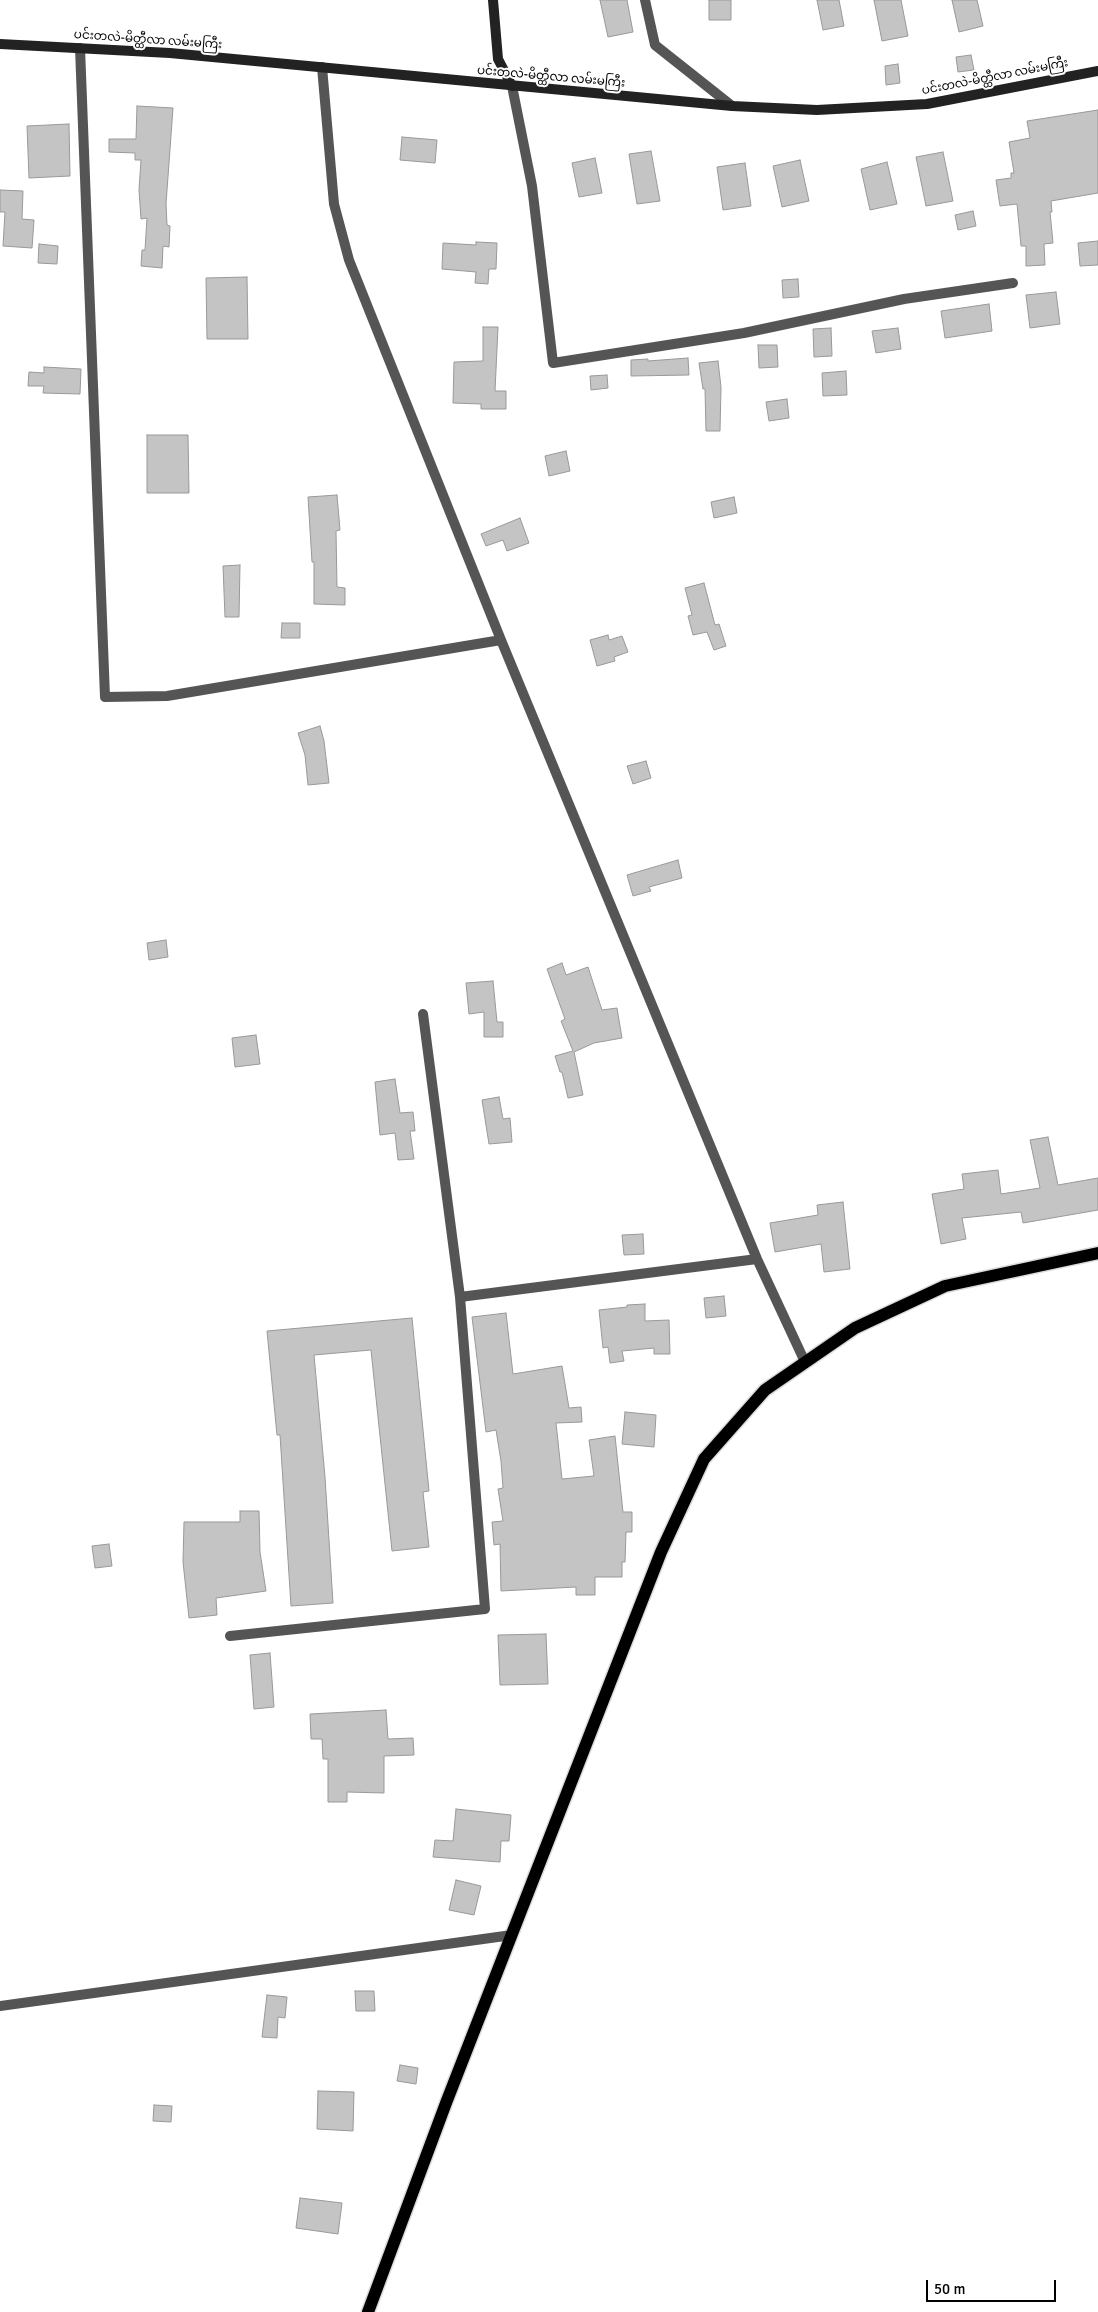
<!DOCTYPE html>
<meta charset="utf-8">
<style>
body{margin:0}
#map{position:relative;width:1098px;height:2312px;overflow:hidden;background:#fff;font-family:Signika,sans-serif}
canvas{display:block}
.scale{position:absolute;left:926px;top:2280px;width:130px;height:22px;box-sizing:border-box;border:2px solid #000;border-top:0;padding-left:6px;font-size:15px;line-height:18px;white-space:nowrap;color:#000;-webkit-text-stroke:4px #fff;paint-order:stroke}
</style>
<div id="map">
<canvas width="1098" height="2312"></canvas>
<div class="scale">50 m</div>
</div>
<script>
const ctx = document.querySelector('canvas').getContext('2d');
ctx.lineJoin = 'round';
function fill(path, color) { ctx.fillStyle = color; ctx.fill(path, 'evenodd'); }
const poly = rows => new Path2D(rows.map(r => 'M' + r).join(''));
function trace(path, color, width, dash) { ctx.strokeStyle = color; ctx.lineWidth = width; ctx.lineCap = dash ? 'butt' : 'round'; ctx.setLineDash(dash || []); ctx.stroke(path); }
function drawText(font, color, halo, rows, align = 'center') {
  ctx.font = font + ' Signika,"Noto Sans Myanmar",sans-serif'; ctx.lineWidth = 4; ctx.setLineDash([]); ctx.textBaseline = 'middle'; ctx.strokeStyle = halo; ctx.fillStyle = color; for (const [text, x, y, turn = 0] of rows) {
    ctx.save(); ctx.translate(x, y); ctx.rotate((+turn || 0) * Math.PI / 180); ctx.textAlign = isNaN(turn) ? turn : align; if (halo) ctx.strokeText(text, 0, 0); ctx.fillText(text, 0, 0); ctx.restore();
  }
}
const building = poly([
 [600,0,627,0,633,32,608,37,600,0],
 [709,0,731,0,731,20,709,20,709,0],
 [817,0,839,0,844,26,823,30,817,0],
 [874,0,901,0,908,36,882,41,874,0],
 [952,0,977,0,983,26,959,32,952,0],
 [971,55,974,70,958,72,956,57,971,55],
 [898,64,900,83,886,85,885,66,898,64],
 [137,106,173,108,166,204,167,225,170,226,169,247,163,246,162,268,141,266,142,250,145,250,147,218,141,219,139,190,141,160,135,160,135,153,109,152,109,139,136,139,137,106],
 [1098,110,1098,193,1051,201,1052,212,1050,212,1053,243,1044,244,1045,265,1026,266,1026,246,1021,246,1017,204,1000,206,996,180,1011,178,1011,173,1014,173,1009,142,1030,138,1027,121,1098,110],
 [69,124,70,176,29,178,27,126,69,124],
 [402,137,437,140,435,163,400,160,402,137],
 [651,151,660,201,637,204,629,154,651,151],
 [943,152,953,201,926,206,916,157,943,152],
 [595,158,602,193,579,197,572,163,595,158],
 [800,160,809,201,782,207,773,166,800,160],
 [887,162,897,204,870,210,861,169,887,162],
 [745,163,751,206,723,210,717,167,745,163],
 [0,190,23,191,22,219,34,220,32,248,3,246,5,212,0,212,0,190],
 [973,211,976,226,958,230,955,215,973,211],
 [1098,241,1098,265,1080,266,1078,243,1098,241],
 [476,242,497,243,496,269,489,269,488,284,475,283,476,272,442,269,443,243,476,245,476,242],
 [39,244,58,246,57,264,38,263,39,244],
 [247,277,248,339,207,339,206,278,247,277],
 [798,279,799,297,783,298,782,280,798,279],
 [1056,292,1060,324,1030,328,1026,295,1056,292],
 [989,304,992,331,945,338,941,311,989,304],
 [483,327,498,327,495,391,506,391,506,409,481,409,481,404,453,403,454,362,483,361,483,327],
 [831,328,832,356,814,357,813,329,831,328],
 [898,328,901,349,876,353,872,331,898,328],
 [758,345,777,345,778,367,759,368,758,345],
 [688,358,689,375,631,376,631,360,648,359,648,361,688,358],
 [718,361,721,387,720,431,706,431,705,389,703,389,699,363,718,361],
 [44,367,81,369,80,394,43,393,44,386,28,386,29,372,44,373,44,367],
 [846,371,847,395,823,396,822,373,846,371],
 [607,375,608,388,591,390,590,376,607,375],
 [787,399,789,418,769,421,766,402,787,399],
 [147,435,188,435,189,493,147,493,147,435],
 [566,451,570,471,549,476,545,456,566,451],
 [337,495,340,530,336,531,337,587,345,588,345,605,314,604,314,562,312,562,308,497,337,495],
 [734,497,737,513,714,518,711,502,734,497],
 [520,518,529,543,507,551,503,540,486,546,481,534,520,518],
 [240,565,239,617,225,617,223,566,240,565],
 [704,583,715,625,719,624,726,646,714,650,707,632,693,635,688,616,692,615,685,588,704,583],
 [282,623,300,623,300,638,281,638,282,623],
 [608,635,609,640,622,636,628,652,614,657,615,661,597,666,590,640,608,635],
 [320,726,324,741,329,783,308,785,305,755,298,733,320,726],
 [646,761,651,778,633,784,627,766,646,761],
 [678,860,682,878,649,887,651,891,633,896,627,875,678,860],
 [166,940,168,957,149,960,147,943,166,940],
 [562,963,566,975,588,967,602,1010,617,1008,622,1038,594,1043,574,1052,583,1095,568,1098,562,1072,560,1072,555,1056,573,1051,561,1021,565,1019,547,969,562,963],
 [493,981,497,1022,503,1022,503,1037,484,1037,484,1012,469,1014,466,983,493,981],
 [256,1035,260,1064,235,1067,232,1038,256,1035],
 [395,1079,400,1113,413,1112,415,1131,410,1131,414,1159,398,1160,395,1133,380,1135,375,1082,395,1079],
 [499,1097,503,1119,510,1118,512,1142,489,1144,482,1100,499,1097],
 [1048,1137,1058,1185,1098,1178,1098,1210,1023,1223,1021,1212,962,1218,966,1239,941,1244,932,1194,964,1189,962,1174,998,1170,1001,1194,1040,1188,1030,1140,1048,1137],
 [843,1202,850,1269,824,1272,821,1244,775,1252,770,1223,818,1215,817,1205,843,1202],
 [643,1234,644,1254,624,1255,622,1235,643,1234],
 [724,1296,726,1316,706,1318,704,1298,724,1296],
 [645,1304,645,1321,669,1320,670,1354,654,1354,654,1348,622,1351,624,1361,610,1363,608,1347,603,1348,599,1310,627,1307,627,1305,645,1304],
 [506,1313,513,1374,562,1366,569,1408,581,1407,582,1422,556,1423,562,1479,594,1476,589,1440,615,1436,623,1512,632,1512,632,1532,626,1532,625,1562,622,1562,622,1577,595,1577,595,1595,576,1595,576,1587,501,1591,500,1544,494,1545,492,1522,503,1521,498,1489,503,1488,501,1461,496,1430,486,1432,472,1317,506,1313],
 [412,1318,429,1491,423,1492,429,1547,392,1551,371,1350,314,1355,325,1477,333,1603,291,1606,280,1435,277,1435,267,1331,412,1318],
 [625,1412,656,1415,654,1447,622,1444,625,1412],
 [240,1511,259,1511,260,1552,266,1591,216,1598,217,1615,189,1618,183,1562,184,1522,240,1522,240,1511],
 [109,1544,112,1566,95,1568,92,1546,109,1544],
 [546,1634,548,1684,500,1685,498,1635,546,1634],
 [270,1653,274,1707,254,1709,250,1655,270,1653],
 [386,1710,388,1739,413,1738,414,1755,384,1756,384,1793,347,1792,347,1802,328,1802,328,1759,323,1759,322,1739,311,1739,310,1714,386,1710],
 [456,1809,511,1815,509,1841,501,1841,500,1862,433,1857,435,1840,453,1841,456,1809],
 [456,1880,481,1886,474,1915,449,1910,456,1880],
 [355,1991,374,1991,375,2011,356,2011,355,1991],
 [267,1995,287,1997,285,2018,278,2017,277,2038,262,2037,267,1995],
 [400,2065,418,2068,416,2084,397,2081,400,2065],
 [318,2091,354,2092,353,2131,317,2129,318,2091],
 [154,2105,172,2106,171,2122,153,2121,154,2105],
 [300,2198,342,2203,338,2234,296,2228,300,2198]
]);
fill(building, '#c4c4c4');
trace(building, '#999', 1);
const primary = poly([
 [368,2312,446,2103,661,1552,704,1459,765,1390,855,1328,945,1286,1098,1253]
]);
trace(primary, '#dbdbdb', 15);
trace(poly([
 [645,0,655,45,732,106],
 [80,48,105,697,167,696,501,640],
 [322,67,334,204,349,260,501,640,757,1259,805,1362],
 [512,86,532,186,553,363,744,333,904,299,1013,283],
 [423,1014,460,1297,757,1259],
 [230,1636,485,1609,460,1297],
 [0,2006,512,1935]
]), '#555', 10);
trace(poly([
 [493,0,498,59,512,86],
 [0,44,170,53,732,106,817,110,927,104,1098,71]
]), '#222', 10);
trace(primary, '#000', 12);
drawText('12px', '#000', '#fff', [
 ["ပင်းတလဲ-မိတ္ထီလာ လမ်းမကြီး",148,40,4],
 ["ပင်းတလဲ-မိတ္ထီလာ လမ်းမကြီး",551,77,5],
 ["ပင်းတလဲ-မိတ္ထီလာ လမ်းမကြီး",995,77,-11]
]);
</script>
